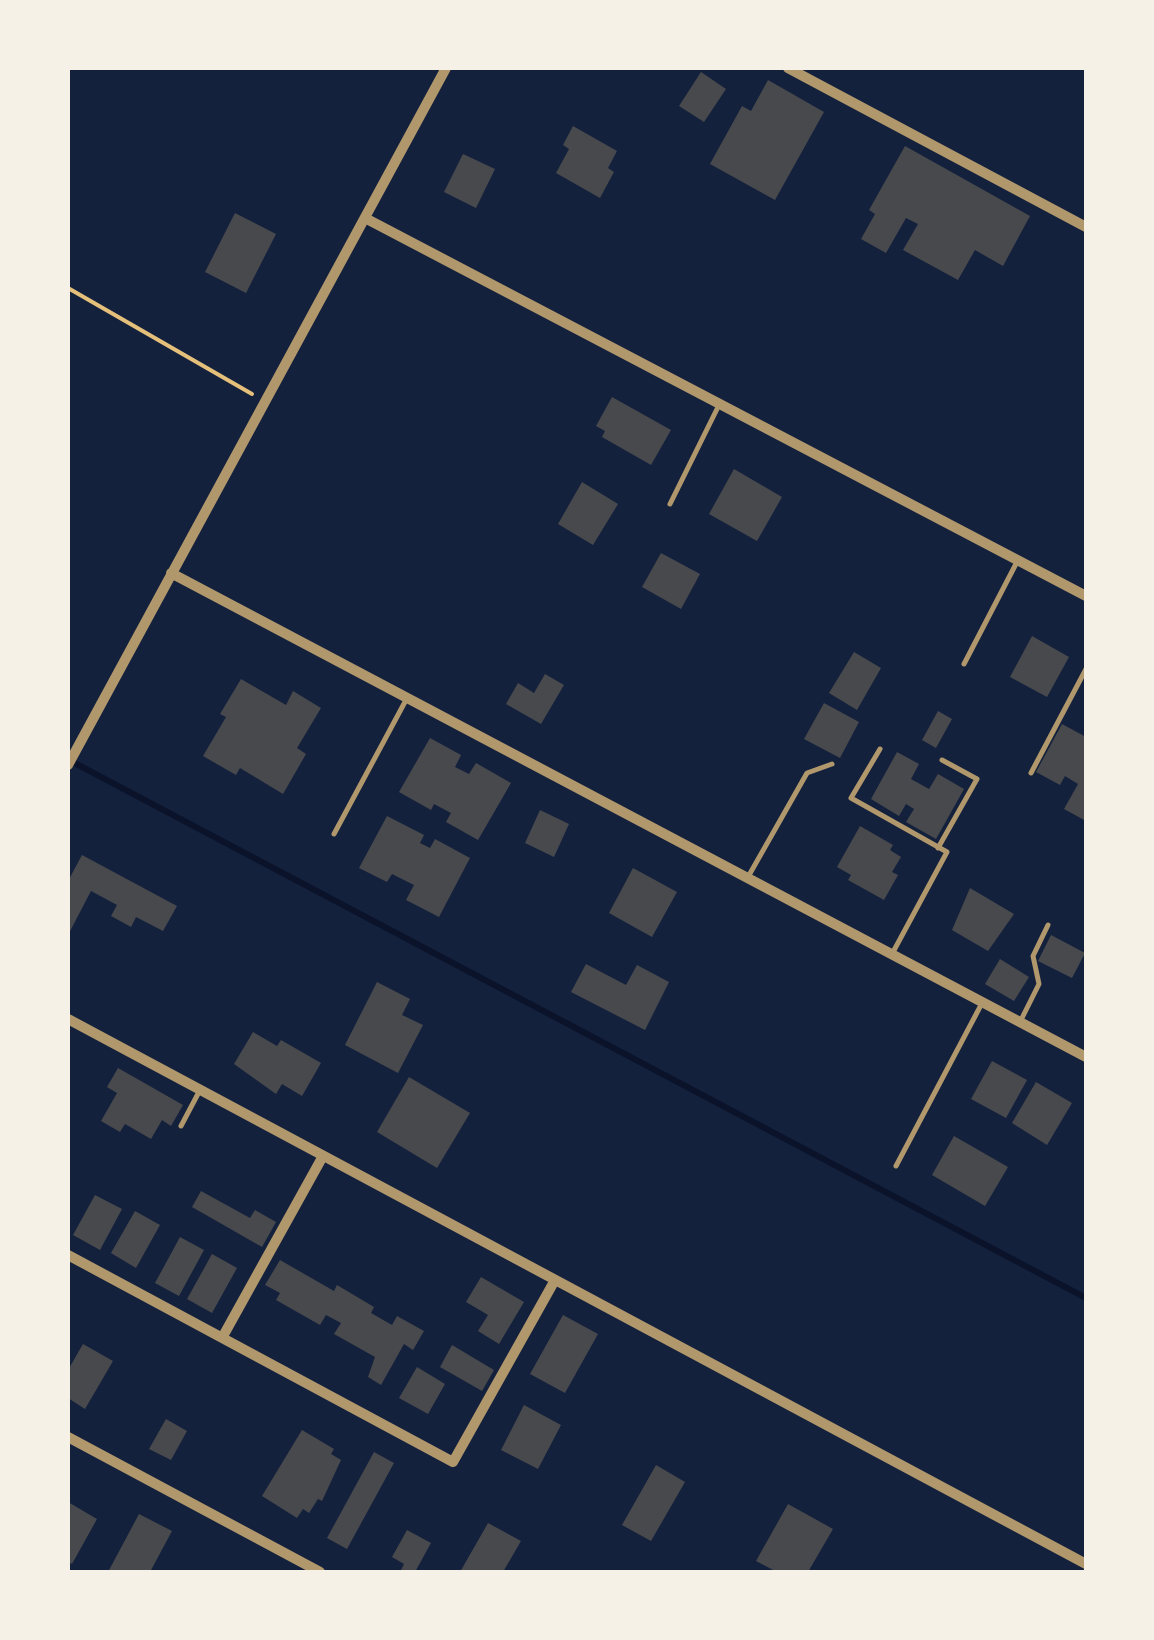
<!DOCTYPE html>
<style>
body{margin:0}
#map{position:relative;width:1154px;height:1640px;overflow:hidden;background:#14213d;font-family:"DM Sans",sans-serif}
canvas{display:block}
.frame{position:absolute;inset:0;border:70px solid #f6f1e7;pointer-events:none}
</style>
<div id="map">
<canvas width="1154" height="1640"></canvas>
<div class="frame"></div>
</div>
<script>
const ctx = document.querySelector('canvas').getContext('2d');
ctx.lineJoin = 'round';
const poly = rows => new Path2D(rows.map(r => 'M' + r).join(''));
function trace(path, color, width, dash) { ctx.strokeStyle = color; ctx.lineWidth = width; ctx.lineCap = dash ? 'butt' : 'round'; ctx.setLineDash(dash || []); ctx.stroke(path); }
function fill(path, color) { ctx.fillStyle = color; ctx.fill(path, 'evenodd'); }
trace(poly([
 [69,760,1086,1298]
]), '#0b132b', 6);
fill(poly([
 [701,72,726,89,704,122,679,106],
 [768,80,824,112,775,200,710,164,742,106,751,111],
 [573,126,617,151,608,168,614,172,600,198,556,173,569,149,563,145],
 [905,146,1030,216,1003,266,975,250,958,280,903,250,918,224,906,218,886,253,861,239,875,214,869,210],
 [463,154,495,169,476,208,444,192],
 [235,213,276,234,246,293,205,272],
 [612,397,671,430,651,465,602,437,605,431,596,426],
 [734,469,782,497,757,541,709,514],
 [582,482,618,504,593,545,558,524],
 [661,553,700,574,681,609,642,587],
 [1032,636,1069,657,1047,697,1010,677],
 [854,652,881,668,857,710,829,693],
 [545,674,564,685,541,724,506,704,518,683,534,693],
 [241,679,286,705,293,691,321,708,297,748,306,754,283,794,240,768,236,775,203,756,226,717,220,714],
 [824,703,859,722,840,758,804,739],
 [938,711,952,719,936,748,922,740],
 [1062,724,1086,737,1086,821,1064,809,1078,784,1065,776,1060,785,1036,772],
 [430,738,461,755,455,767,469,774,476,763,511,783,478,840,446,822,451,813,434,804,431,810,399,792],
 [897,752,919,764,911,779,929,789,938,774,964,789,936,839,906,822,914,809,906,804,899,816,871,799],
 [540,810,569,824,554,857,525,843],
 [387,816,424,835,420,843,430,848,435,839,470,858,439,917,406,900,414,885,392,874,387,882,359,868],
 [860,826,893,845,890,850,901,857,892,872,898,875,884,900,848,880,851,875,837,867],
 [82,855,177,906,163,931,136,917,131,927,111,916,117,905,91,891,68,935,68,881],
 [633,868,677,892,652,937,609,913],
 [970,888,1014,914,988,951,952,930],
 [1051,935,1085,953,1072,978,1038,961],
 [1000,959,1029,977,1014,1001,985,984],
 [586,964,626,985,637,965,669,982,645,1030,571,992],
 [377,982,410,999,402,1015,423,1025,398,1073,345,1045],
 [253,1032,277,1046,281,1040,321,1063,302,1096,282,1084,276,1094,234,1064],
 [992,1061,1027,1080,1006,1118,971,1099],
 [118,1068,183,1105,171,1126,162,1120,151,1139,125,1124,120,1132,101,1121,117,1093,107,1087],
 [409,1077,470,1113,437,1168,377,1132],
 [1036,1082,1072,1103,1047,1145,1012,1123],
 [954,1136,1008,1167,985,1206,932,1175],
 [201,1191,250,1218,255,1210,276,1222,262,1247,192,1207],
 [95,1195,122,1209,100,1250,73,1235],
 [135,1211,160,1225,136,1268,111,1253],
 [180,1237,204,1250,179,1296,155,1283],
 [212,1254,237,1268,212,1313,187,1299],
 [280,1260,334,1291,337,1285,374,1307,371,1313,392,1325,397,1316,424,1331,413,1350,404,1344,381,1385,368,1377,375,1357,334,1334,341,1323,326,1315,320,1325,276,1300,280,1293,265,1285],
 [481,1277,524,1302,499,1344,478,1331,488,1315,466,1302],
 [563,1315,598,1334,565,1393,530,1374],
 [83,1344,113,1361,85,1409,68,1398,68,1370],
 [452,1345,494,1370,482,1391,440,1367],
 [417,1367,445,1384,428,1414,399,1398],
 [524,1405,561,1425,538,1469,501,1450],
 [166,1419,187,1431,171,1460,149,1449],
 [302,1430,334,1449,331,1454,341,1460,322,1501,318,1499,309,1513,303,1509,297,1518,262,1496],
 [374,1452,394,1463,347,1549,327,1538],
 [656,1465,685,1482,651,1541,622,1525],
 [68,1502,97,1519,72,1564,68,1562],
 [788,1504,833,1529,808,1572,777,1572,756,1561],
 [139,1514,172,1531,150,1572,108,1572],
 [488,1523,521,1541,503,1572,460,1572],
 [407,1530,431,1543,415,1572,401,1570,404,1564,392,1557]
]), '#48494c');
trace(poly([
 [68,288,252,394]
]), '#e5c07b', 4);
trace(poly([
 [670,504,720,403],
 [964,664,1018,560],
 [880,749,851,798,947,852,892,954],
 [1031,773,1086,669],
 [334,834,406,700],
 [938,848,977,779,942,760],
 [748,877,807,773,832,764],
 [1020,1022,1039,984,1033,956,1048,925],
 [181,1126,200,1090],
 [896,1166,981,1005]
]), '#b1986c', 5);
trace(poly([
 [788,68,1086,227],
 [365,218,1086,596],
 [171,573,1086,1057],
 [68,765,446,68],
 [68,1019,1086,1564],
 [68,1255,453,1462,555,1280],
 [222,1338,323,1156],
 [68,1437,320,1572]
]), '#b1986c', 10);
</script>
